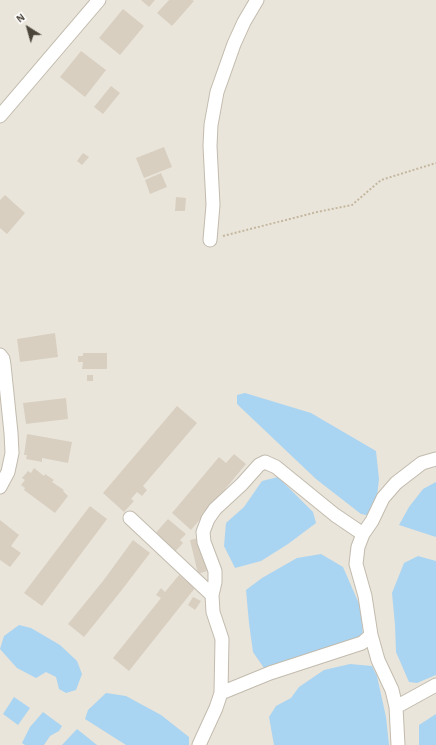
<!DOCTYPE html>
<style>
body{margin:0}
#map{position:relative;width:436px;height:745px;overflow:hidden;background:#f6f3ec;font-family:"Alegreya Sans",sans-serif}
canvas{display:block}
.north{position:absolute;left:8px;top:8px;width:40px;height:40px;-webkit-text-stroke:3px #fff;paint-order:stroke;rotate:323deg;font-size:11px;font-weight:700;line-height:16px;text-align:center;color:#4b4439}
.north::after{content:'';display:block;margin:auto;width:14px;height:18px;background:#4b4439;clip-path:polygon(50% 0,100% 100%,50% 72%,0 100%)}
</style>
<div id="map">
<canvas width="436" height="745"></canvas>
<div class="north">N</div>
</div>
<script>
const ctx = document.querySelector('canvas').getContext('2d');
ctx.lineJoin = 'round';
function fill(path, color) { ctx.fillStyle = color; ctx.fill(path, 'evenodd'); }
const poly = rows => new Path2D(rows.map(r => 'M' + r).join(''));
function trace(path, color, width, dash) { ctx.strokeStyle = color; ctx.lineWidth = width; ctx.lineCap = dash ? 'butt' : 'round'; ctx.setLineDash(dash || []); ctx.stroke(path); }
fill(poly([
 [0,0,436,0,436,745,0,745]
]), '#eae5da');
fill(poly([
 [245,393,311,413,376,451,379,479,376,506,371,516,361,514,316,479,237,404,237,395],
 [278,477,313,512,316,523,288,544,261,561,235,568,224,546,226,523,244,507,262,481],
 [436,482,436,537,399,525,409,507,423,489],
 [321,554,343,567,360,606,363,635,332,648,297,657,266,671,253,652,249,623,246,590,262,578,297,558],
 [418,556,436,561,436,675,417,683,409,682,396,652,395,625,392,593,404,563],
 [19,625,31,628,60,645,77,661,82,674,76,690,66,693,59,689,56,677,46,672,36,678,17,668,0,649,4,636],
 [350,664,372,666,377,676,386,717,389,745,274,745,269,717,276,706,291,698,299,687,324,670],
 [106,693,126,696,161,715,189,737,189,745,126,745,85,719,88,710],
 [14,697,30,708,18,725,3,714],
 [43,712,62,726,59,731,50,736,44,745,25,745,22,743,30,727],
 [436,714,436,745,419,745,419,725],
 [77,729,97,745,62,745]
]), '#a9d4f2');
fill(poly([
 [141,0,155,0,149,7],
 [169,0,192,0,194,1,172,26,157,13],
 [123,9,144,26,120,55,99,38],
 [81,51,106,70,85,97,60,77],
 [111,86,120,93,103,114,94,107],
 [164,147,172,167,144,178,136,158],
 [83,153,89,157,82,165,77,161],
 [161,173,167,187,150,194,145,180],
 [5,195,25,213,7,234,0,228,0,200],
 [176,197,186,198,185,211,175,211],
 [55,333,58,357,20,362,17,339],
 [83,353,107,353,107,369,82,369,83,362,78,362,78,356,83,356],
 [87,375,93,375,93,381,87,381],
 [66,398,68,419,26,424,23,403],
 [177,406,197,423,143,486,147,490,142,496,137,492,131,499,134,501,124,512,103,493],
 [27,434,72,442,68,463,42,458,42,462,26,459,27,455,24,455],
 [234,454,246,464,191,530,172,513,219,457,226,463],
 [34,468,44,476,45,474,54,480,52,482,64,490,63,491,68,496,55,513,24,490,25,488,21,485,25,480,22,478,28,471,31,473],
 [90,506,107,519,42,606,24,593],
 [168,519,186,534,180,540,183,543,173,554,152,537],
 [0,520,19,535,11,546,21,553,10,567,0,560],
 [199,538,207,571,198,574,190,540],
 [133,540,150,553,121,591,84,637,68,624,103,581],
 [179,575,195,588,129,671,113,658,161,598,156,595,161,588,165,592],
 [193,597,201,601,195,610,188,605]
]), '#d8cfc1');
const minor = poly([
 [0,116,99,0],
 [210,240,213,205,210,146,211,125,217,92,234,44,244,22,257,0],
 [0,355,3,359,4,365,11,433,12,453,8,472,0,487],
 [130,518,212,595],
 [221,693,222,639,213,612,212,595,215,582,215,571,204,542,203,532,208,519,215,509,242,484,259,465,265,462,276,467,335,515,363,534],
 [396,707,436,685],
 [199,745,216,708,221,693,270,673,362,643,371,635],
 [398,745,396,707,392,690,378,660,371,635,365,596,356,564,358,547,363,534,372,521,383,498,396,483,422,463,436,459]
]);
trace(minor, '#c2bbae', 15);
trace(poly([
 [223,236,317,212,352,205,381,180,436,163]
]), '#c4b79f', 2, [2, 2]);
trace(minor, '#fff', 13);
</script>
